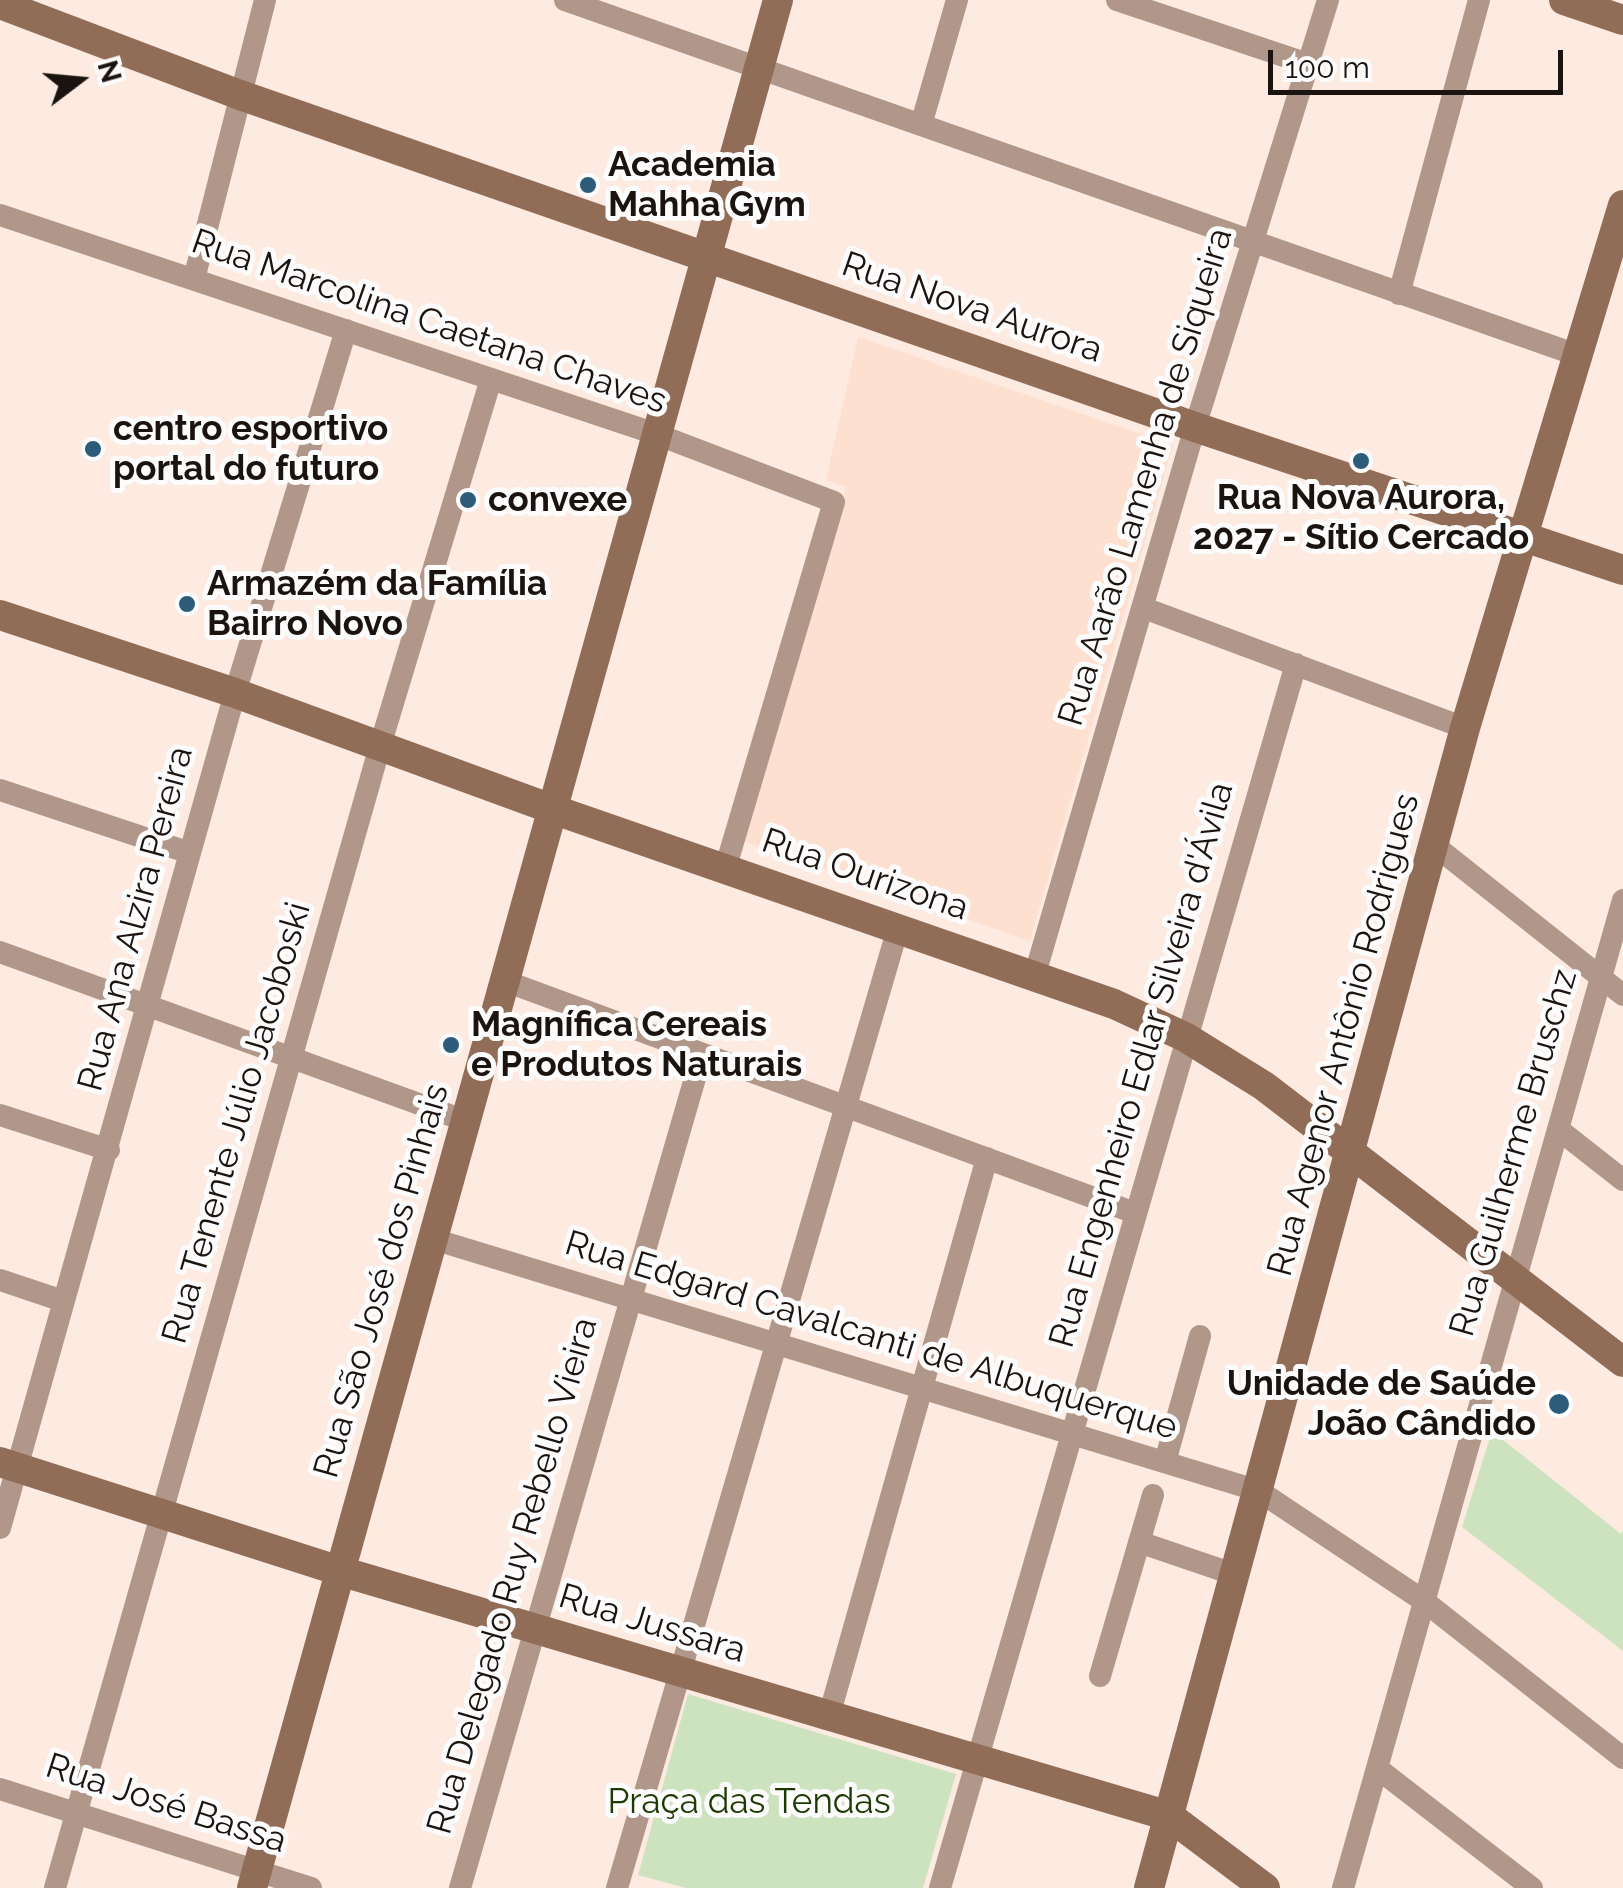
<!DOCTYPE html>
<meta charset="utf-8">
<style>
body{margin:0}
#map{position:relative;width:1623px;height:1888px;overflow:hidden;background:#fdeae1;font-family:Raleway,sans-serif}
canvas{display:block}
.north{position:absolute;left:30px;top:30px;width:100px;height:100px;-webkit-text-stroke:8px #fcfcfc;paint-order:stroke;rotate:74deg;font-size:28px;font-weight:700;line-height:40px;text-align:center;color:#1a130f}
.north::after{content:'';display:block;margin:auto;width:35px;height:45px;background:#1a130f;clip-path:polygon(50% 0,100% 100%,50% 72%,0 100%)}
.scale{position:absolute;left:1268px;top:50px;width:295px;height:45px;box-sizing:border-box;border:5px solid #1a130f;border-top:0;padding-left:12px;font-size:30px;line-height:35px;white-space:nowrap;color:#1a130f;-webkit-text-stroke:8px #fcfcfc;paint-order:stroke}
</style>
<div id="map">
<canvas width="1623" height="1888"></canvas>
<div class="north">N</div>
<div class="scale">100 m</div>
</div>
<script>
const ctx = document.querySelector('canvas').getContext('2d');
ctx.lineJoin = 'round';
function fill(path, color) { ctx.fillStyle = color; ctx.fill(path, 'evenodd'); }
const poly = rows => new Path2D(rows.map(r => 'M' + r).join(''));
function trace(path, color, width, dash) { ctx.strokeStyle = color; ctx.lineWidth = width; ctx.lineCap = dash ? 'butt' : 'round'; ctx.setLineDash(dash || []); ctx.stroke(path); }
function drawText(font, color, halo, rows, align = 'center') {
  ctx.font = font + ' Raleway,sans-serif'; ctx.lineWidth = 10; ctx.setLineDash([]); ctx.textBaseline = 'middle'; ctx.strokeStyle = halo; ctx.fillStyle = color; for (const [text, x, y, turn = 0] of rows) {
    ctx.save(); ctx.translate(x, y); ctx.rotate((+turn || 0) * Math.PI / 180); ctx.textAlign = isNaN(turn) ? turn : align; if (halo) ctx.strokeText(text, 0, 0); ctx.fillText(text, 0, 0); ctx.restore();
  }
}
fill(poly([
 [858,337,1173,445,1030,941,743,841,846,487,826,480]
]), '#fee0d1');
fill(poly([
 [1492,1431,1621,1534,1623,1530,1623,1651,1462,1527],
 [688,1694,956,1774,923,1888,686,1888,638,1875]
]), '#cde3c0');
trace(poly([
 [565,0,1577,355],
 [1117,0,1308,64],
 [921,125,957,0],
 [0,215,656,434,834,502,726,866],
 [194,279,265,0],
 [1399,294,1479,0],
 [1144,608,1465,728],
 [0,790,190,853],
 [1434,845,1623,995],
 [0,952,466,1121],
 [1035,974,1195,427,1328,0],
 [505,981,1135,1213],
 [0,1115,109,1150],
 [1558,1129,1623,1180],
 [433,1239,1259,1491,1424,1601,1623,1758],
 [0,1280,63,1301],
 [1165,1462,1200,1336],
 [0,1528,235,693,346,330],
 [1139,1542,1236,1575],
 [1100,1676,1153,1495],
 [829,1716,987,1158],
 [1377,1768,1532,1888],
 [0,1789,311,1888],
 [55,1888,380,746,491,379],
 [460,1888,702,1054],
 [617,1888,898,928],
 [940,1888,1296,664],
 [1343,1888,1623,900]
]), '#b09789', 22);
trace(poly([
 [1564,0,1623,20],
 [0,4,240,95,1195,427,1623,570],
 [0,615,235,693,552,809,1114,1004,1185,1037,1264,1086,1623,1362],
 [0,1462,340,1571,1169,1816,1265,1888],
 [252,1888,778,0],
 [1149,1888,1465,728,1623,205]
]), '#916d58', 30);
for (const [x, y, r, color] of [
 [588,185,10,"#2d5b7a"],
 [93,449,10,"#2d5b7a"],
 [1361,461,10,"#2d5b7a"],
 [468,500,10,"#2d5b7a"],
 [187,604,10,"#2d5b7a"],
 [451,1045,10,"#2d5b7a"],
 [1559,1404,12,"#2d5b7a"]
]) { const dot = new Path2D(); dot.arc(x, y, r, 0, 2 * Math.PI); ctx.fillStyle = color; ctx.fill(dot); trace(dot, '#fcfcfc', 4); }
drawText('bold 35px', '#1a130f', '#fcfcfc', [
 ["Academia",608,165],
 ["Mahha Gym",608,205],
 ["centro esportivo",113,429],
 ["portal do futuro",113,469],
 ["Rua Nova Aurora,",1361,498,"center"],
 ["2027 - Sítio Cercado",1361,538,"center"],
 ["convexe",488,500],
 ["Armazém da Família",207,584],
 ["Bairro Novo",207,624],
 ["Magnífica Cereais",471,1025],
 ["e Produtos Naturais",471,1065],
 ["Unidade de Saúde",1536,1384,"right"],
 ["João Cândido",1536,1424,"right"]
], 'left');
drawText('35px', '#1a130f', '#fcfcfc', [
 ["Rua Nova Aurora",972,308,19],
 ["Rua Marcolina Caetana Chaves",429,322,19],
 ["Rua Aarão Lamenha de Siqueira",1146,477,-73],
 ["Rua Ourizona",865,875,19],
 ["Rua Ana Alzira Pereira",136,919,-75],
 ["Rua Agenor Antônio Rodrigues",1344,1035,-75],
 ["Rua Engenheiro Edlar Silveira d'Ávila",1142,1065,-74],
 ["Rua Tenente Júlio Jacoboski",237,1123,-74],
 ["Rua Guilherme Bruschz",1514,1153,-74],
 ["Rua São José dos Pinhais",382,1281,-74],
 ["Rua Edgard Cavalcanti de Albuquerque",871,1336,17],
 ["Rua Delegado Ruy Rebello Vieira",513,1576,-74],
 ["Rua Jussara",652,1624,17],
 ["Rua José Bassa",166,1804,18]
]);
drawText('35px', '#1d3a02', '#fcfcfc', [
 ["Praça das Tendas",749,1802]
]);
</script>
